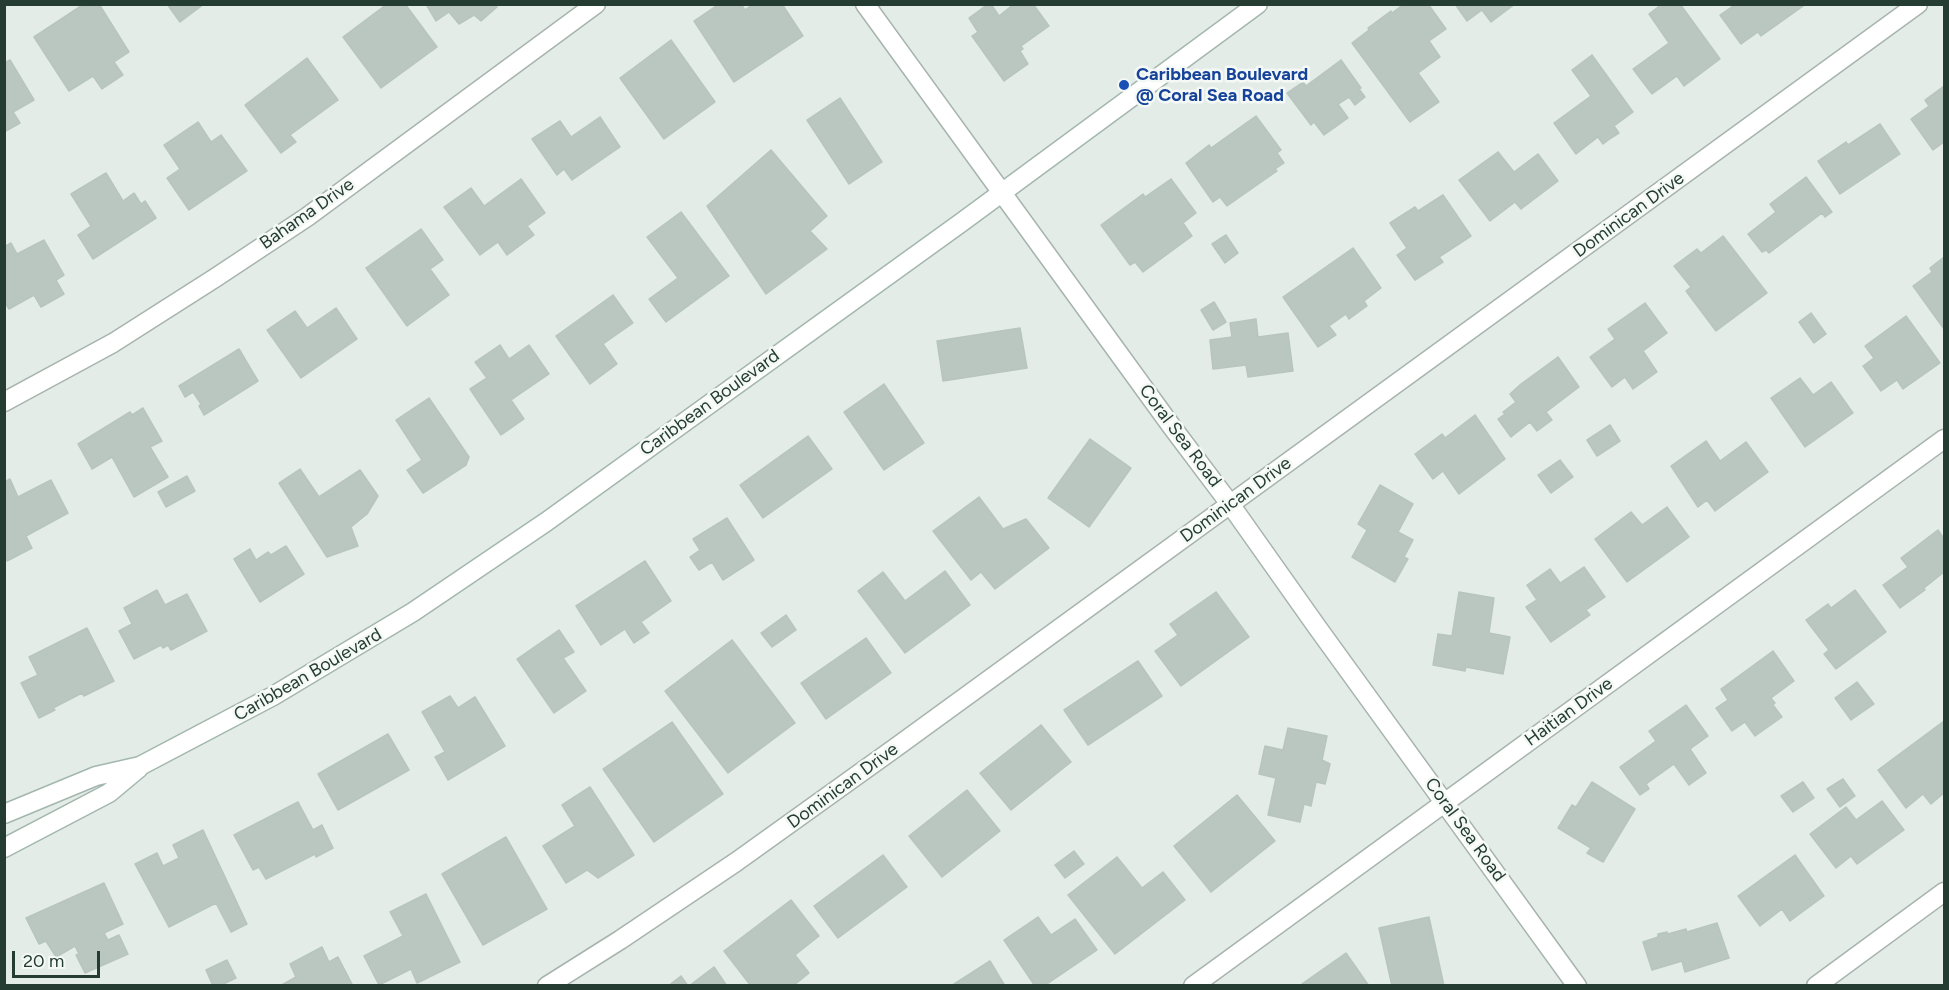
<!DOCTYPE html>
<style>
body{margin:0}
#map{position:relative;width:1949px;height:990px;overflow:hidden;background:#e4ece8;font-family:Figtree,sans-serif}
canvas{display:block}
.frame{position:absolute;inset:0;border:6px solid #253c33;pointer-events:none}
.scale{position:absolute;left:12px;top:951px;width:88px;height:27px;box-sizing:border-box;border:3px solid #253c33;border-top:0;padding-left:8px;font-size:18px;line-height:21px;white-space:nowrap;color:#253c33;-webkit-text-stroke:4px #f4f9f6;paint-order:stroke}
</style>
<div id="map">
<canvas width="1949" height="990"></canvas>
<div class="frame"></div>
<div class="scale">20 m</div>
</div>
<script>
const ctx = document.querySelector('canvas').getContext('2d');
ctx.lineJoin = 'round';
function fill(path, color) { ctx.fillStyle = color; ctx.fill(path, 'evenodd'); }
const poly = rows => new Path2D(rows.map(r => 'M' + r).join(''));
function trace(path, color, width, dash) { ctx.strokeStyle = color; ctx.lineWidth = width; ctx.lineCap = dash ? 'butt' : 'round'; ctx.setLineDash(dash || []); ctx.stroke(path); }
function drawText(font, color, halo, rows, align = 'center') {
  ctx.font = font + ' Figtree,sans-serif'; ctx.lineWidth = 5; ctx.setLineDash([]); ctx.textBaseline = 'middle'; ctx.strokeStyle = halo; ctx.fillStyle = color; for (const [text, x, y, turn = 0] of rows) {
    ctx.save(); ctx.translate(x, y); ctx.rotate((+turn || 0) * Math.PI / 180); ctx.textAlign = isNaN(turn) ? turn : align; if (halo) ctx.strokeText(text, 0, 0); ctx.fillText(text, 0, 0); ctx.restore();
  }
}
const building = poly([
 [84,4,99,4,129,52,114,62,123,75,102,89,93,76,69,91,34,37,84,4],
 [167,4,204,4,180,22,167,4],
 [387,4,405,4,437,47,381,88,343,37,387,4],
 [426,4,495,4,497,7,481,21,474,15,459,24,449,12,436,21,426,4],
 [719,4,741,4,745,10,753,4,782,4,803,36,734,82,694,21,719,4],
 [988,4,991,4,999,16,1014,4,1033,4,1049,26,1021,46,1023,49,1020,51,1028,64,1004,81,972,36,978,32,969,18,988,4],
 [1404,4,1428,4,1446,29,1429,41,1440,57,1418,73,1439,102,1410,122,1352,43,1369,30,1368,28,1391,11,1392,13,1404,4],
 [1455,4,1515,4,1491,22,1482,10,1467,21,1455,4],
 [1680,4,1720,59,1684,86,1677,76,1652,94,1633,69,1669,43,1649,14,1662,4,1680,4],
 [1736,4,1806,4,1761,36,1758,32,1741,44,1720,15,1736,4],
 [671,40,715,102,664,139,620,78,671,40],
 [1592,55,1633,112,1614,126,1619,133,1611,138,1603,144,1598,137,1576,154,1554,123,1591,96,1572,70,1592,55],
 [307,58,338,100,290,135,296,142,281,153,245,105,307,58],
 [10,60,34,100,13,112,20,123,4,132,4,63,10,60],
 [1341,60,1361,88,1359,89,1365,97,1355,105,1349,97,1338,104,1348,118,1324,135,1314,122,1311,125,1287,93,1303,82,1306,86,1341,60],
 [1944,86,1944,142,1933,150,1911,119,1929,106,1925,100,1944,86],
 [840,98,882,162,849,184,807,120,840,98],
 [1256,116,1281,150,1277,153,1284,163,1275,169,1277,171,1227,206,1220,197,1213,202,1186,163,1209,145,1211,148,1256,116],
 [600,117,620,147,572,180,564,169,557,175,532,139,560,121,571,137,600,117],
 [198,122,211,142,221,135,247,171,189,210,167,178,180,169,164,145,198,122],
 [1880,124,1900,154,1840,194,1818,161,1846,142,1848,145,1880,124],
 [771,150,827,216,810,231,827,249,766,294,707,206,771,150],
 [1498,152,1514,172,1538,154,1558,181,1521,209,1515,202,1490,221,1459,180,1498,152],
 [106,173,123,201,134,193,141,204,145,201,156,218,93,259,78,235,91,226,71,194,106,173],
 [1806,177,1832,212,1825,217,1822,213,1769,253,1766,250,1762,252,1748,234,1776,212,1770,204,1806,177],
 [521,179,545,213,527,226,534,235,507,255,498,242,480,255,444,207,471,188,484,206,521,179],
 [1171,179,1196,213,1183,223,1192,236,1143,272,1135,262,1130,265,1101,225,1143,194,1145,197,1171,179],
 [1443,195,1471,236,1439,257,1443,262,1415,280,1397,255,1407,248,1390,223,1415,207,1418,211,1443,195],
 [681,212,729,276,666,322,649,299,678,278,647,237,681,212],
 [421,229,443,260,430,269,449,295,407,326,366,268,421,229],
 [1226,235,1238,253,1225,263,1212,244,1226,235],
 [1723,236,1767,293,1716,331,1686,291,1691,287,1674,266,1697,249,1701,253,1723,236],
 [44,240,64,275,56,280,64,294,41,307,34,295,9,309,4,301,4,247,11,243,17,254,44,240],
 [1353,248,1381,288,1364,301,1367,306,1349,319,1346,314,1329,326,1336,335,1318,347,1283,297,1353,248],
 [1944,257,1944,329,1913,286,1932,272,1930,268,1944,257],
 [613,295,633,323,603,344,617,364,590,384,556,336,613,295],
 [1214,302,1226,322,1213,330,1201,310,1214,302],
 [1645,303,1667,333,1643,351,1657,372,1633,389,1625,377,1612,387,1590,357,1615,339,1608,329,1645,303],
 [336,308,357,339,301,378,267,330,295,311,307,328,336,308],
 [1811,313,1826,334,1814,343,1799,322,1811,313],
 [1906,316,1940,363,1903,389,1897,380,1881,391,1863,366,1874,358,1865,346,1906,316],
 [1256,319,1258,337,1288,333,1293,371,1248,377,1246,365,1213,369,1210,340,1232,337,1230,323,1256,319],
 [1020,328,1027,368,943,381,937,341,1020,328],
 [500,345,509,359,529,345,549,374,511,400,524,419,501,435,470,389,487,378,475,362,500,345],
 [239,349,258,381,204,415,199,406,201,404,193,392,185,397,179,386,239,349],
 [1558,357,1579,387,1546,412,1552,420,1537,431,1530,422,1511,437,1498,419,1505,414,1503,412,1516,402,1510,394,1521,384,1558,357],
 [1800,378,1813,395,1831,382,1853,413,1805,447,1771,398,1800,378],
 [884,384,924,443,884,470,844,412,884,384],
 [429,398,469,457,466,465,423,493,407,470,422,460,396,420,429,398],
 [143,408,162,441,150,447,168,477,134,497,112,457,92,469,78,444,130,412,132,415,143,408],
 [1475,415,1505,459,1459,494,1443,471,1433,479,1415,454,1442,434,1445,438,1475,415],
 [1610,425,1620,441,1597,456,1587,440,1610,425],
 [808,436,832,469,763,518,740,485,808,436],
 [1090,439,1131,468,1089,527,1048,498,1090,439],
 [1706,441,1720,461,1746,442,1768,472,1715,511,1707,500,1698,507,1671,466,1706,441],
 [1560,460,1573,477,1551,493,1538,475,1560,460],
 [300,469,319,497,360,470,378,496,367,514,351,527,358,546,327,557,279,483,300,469],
 [187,476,195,491,166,507,158,492,187,476],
 [10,479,18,497,51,480,68,513,26,536,32,548,7,561,4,556,4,482,10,479],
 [1380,485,1413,504,1398,532,1413,540,1404,557,1408,559,1395,582,1352,557,1367,530,1358,524,1380,485],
 [979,497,1003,529,1026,519,1049,548,995,589,981,572,971,580,933,531,979,497],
 [1667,507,1689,537,1627,582,1595,539,1631,512,1642,525,1667,507],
 [727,518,754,560,723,580,712,562,699,570,690,557,700,550,693,539,727,518],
 [1938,530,1944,539,1944,572,1924,588,1925,590,1900,608,1883,585,1908,567,1901,558,1938,530],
 [286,546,304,574,260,602,234,559,250,549,256,560,268,552,271,555,286,546],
 [645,561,671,601,641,622,649,633,634,643,625,629,601,645,576,606,645,561],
 [1584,567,1605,597,1586,610,1590,615,1551,642,1526,607,1537,600,1527,585,1550,569,1560,583,1584,567],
 [945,571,970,605,905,653,858,591,883,572,905,601,945,571],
 [157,590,165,605,187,594,207,631,171,650,168,645,163,648,161,645,134,659,119,631,132,624,124,608,157,590],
 [1855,590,1886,632,1836,669,1824,654,1829,650,1806,620,1828,604,1831,608,1855,590],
 [1216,592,1249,637,1181,686,1155,651,1178,635,1170,624,1216,592],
 [1459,592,1494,598,1489,633,1510,637,1503,674,1466,667,1465,671,1433,665,1438,634,1452,636,1459,592],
 [786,615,796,630,772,647,761,633,786,615],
 [87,628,114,681,84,696,82,693,53,708,55,710,39,718,21,683,38,675,29,657,87,628],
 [559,630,574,652,563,658,586,691,554,713,517,659,559,630],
 [866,638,891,673,826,719,801,683,866,638],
 [732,640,795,723,728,773,665,691,732,640],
 [1773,651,1794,681,1771,698,1775,703,1773,705,1782,717,1755,736,1745,722,1732,731,1716,708,1728,700,1721,689,1773,651],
 [1138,661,1162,696,1088,745,1064,710,1138,661],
 [1857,682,1874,704,1851,720,1835,698,1857,682],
 [450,696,458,708,475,697,505,746,448,780,435,757,445,752,422,712,450,696],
 [1686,705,1708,736,1690,749,1706,773,1689,785,1674,764,1646,784,1649,789,1640,795,1620,767,1656,741,1649,731,1686,705],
 [1944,721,1944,793,1931,804,1923,794,1906,808,1878,770,1944,721],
 [672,722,723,794,654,842,603,769,672,722],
 [1041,725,1071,762,1011,810,980,773,1041,725],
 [1288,728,1327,736,1322,760,1330,764,1325,784,1316,782,1311,806,1304,804,1300,822,1268,815,1276,778,1259,774,1265,746,1283,750,1288,728],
 [388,734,409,770,338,810,318,774,388,734],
 [1843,779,1855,796,1840,807,1827,789,1843,779],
 [1592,782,1635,809,1603,862,1587,853,1591,848,1558,828,1572,805,1576,807,1592,782],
 [1803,782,1814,798,1793,812,1781,796,1803,782],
 [590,787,634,855,598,878,587,870,566,883,543,846,575,826,562,805,590,787],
 [967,790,1000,831,942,877,909,836,967,790],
 [1237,795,1275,841,1211,892,1174,846,1237,795],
 [1882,801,1904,830,1857,864,1851,856,1836,868,1810,834,1846,807,1856,820,1882,801],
 [298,802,313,830,322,825,333,848,316,857,315,854,266,879,259,867,253,870,234,835,298,802],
 [203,830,247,924,231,932,216,903,169,927,135,864,157,853,163,866,179,858,173,845,203,830],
 [506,837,547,909,483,945,442,874,506,837],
 [1074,851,1084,864,1065,878,1055,865,1074,851],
 [883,855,907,887,838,938,814,906,883,855],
 [1795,855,1824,896,1790,921,1782,909,1760,926,1738,896,1795,855],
 [1117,857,1142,888,1163,872,1185,900,1115,954,1068,895,1117,857],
 [104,883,123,924,104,933,108,940,119,935,128,954,85,973,76,955,79,954,75,946,56,957,46,941,39,944,26,918,104,883],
 [426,894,460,962,417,983,411,969,379,985,364,956,403,936,390,912,426,894],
 [791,900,819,936,795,955,809,973,793,986,751,986,724,951,791,900],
 [1038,917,1051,935,1075,919,1097,950,1044,986,1035,986,1004,940,1038,917],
 [1429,917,1444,986,1392,986,1379,928,1429,917],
 [1717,923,1729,958,1685,972,1682,961,1652,970,1643,942,1658,937,1658,934,1667,932,1668,934,1686,929,1687,932,1717,923],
 [322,947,329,962,338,957,353,986,280,986,296,977,290,964,322,947],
 [1346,953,1369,986,1299,986,1346,953],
 [227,960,236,978,219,986,213,986,206,970,227,960],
 [990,961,1005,986,951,986,990,961],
 [714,967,727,986,689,986,714,967],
 [681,976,688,986,668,986,681,976]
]);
fill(building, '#b9c7c0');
trace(building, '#b7c5be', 1.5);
const street = poly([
 [865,4,1172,427,1230,504,1317,627,1577,986],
 [4,402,113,343,215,278,307,217,596,4],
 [547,986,620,940,736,862,895,748,1918,4],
 [1193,986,1944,439],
 [1816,986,1944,892]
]);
const secondary = poly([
 [4,814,96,776,140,766,273,696,413,612,546,522,962,222,1258,4],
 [4,848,109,793,139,768]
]);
trace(street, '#a7b4ae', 21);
trace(secondary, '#a3b7ae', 21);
trace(street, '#fff', 18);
trace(secondary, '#fff', 18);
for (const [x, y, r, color] of [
 [1124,85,6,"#1a4fb4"]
]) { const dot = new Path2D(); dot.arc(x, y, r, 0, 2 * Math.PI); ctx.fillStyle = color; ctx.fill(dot); trace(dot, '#f4f9f6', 2); }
drawText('bold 18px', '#164399', '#f4f9f6', [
 ["Caribbean Boulevard",1136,75],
 ["@ Coral Sea Road",1136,96]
], 'left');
drawText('18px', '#253c33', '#f4f9f6', [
 ["Bahama Drive",307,214,-35],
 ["Dominican Drive",1629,215,-36],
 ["Caribbean Boulevard",710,403,-36],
 ["Coral Sea Road",1180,436,53],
 ["Dominican Drive",1236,500,-36],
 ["Caribbean Boulevard",308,675,-30],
 ["Haitian Drive",1569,712,-36],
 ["Dominican Drive",843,786,-36],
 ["Coral Sea Road",1465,830,54]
]);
</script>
